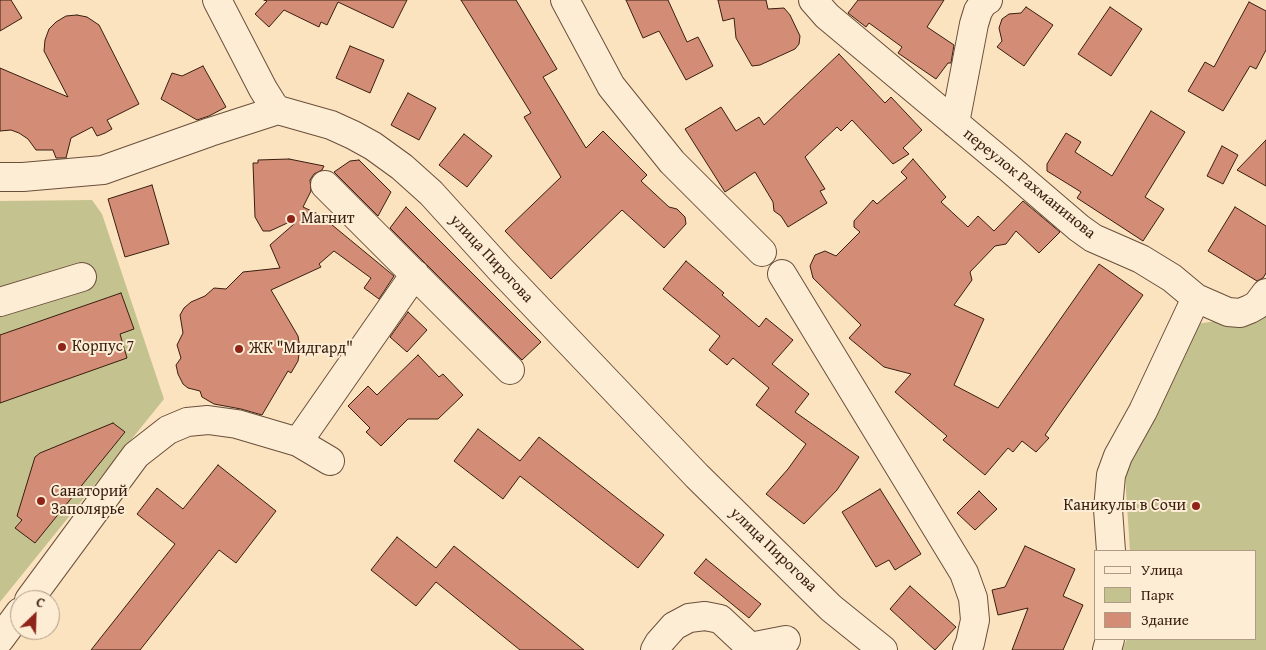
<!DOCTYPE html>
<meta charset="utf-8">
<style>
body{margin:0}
#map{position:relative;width:1266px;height:650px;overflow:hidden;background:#fce3bf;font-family:"Gentium Book Plus",serif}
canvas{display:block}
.legend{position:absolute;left:1094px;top:550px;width:162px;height:90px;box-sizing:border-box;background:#fdedd5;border:1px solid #af9a86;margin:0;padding:6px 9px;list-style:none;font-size:15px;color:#391e0f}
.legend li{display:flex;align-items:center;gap:10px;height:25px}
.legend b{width:25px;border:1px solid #af9a86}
.north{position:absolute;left:10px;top:590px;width:50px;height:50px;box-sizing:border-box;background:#fdedd5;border:1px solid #af9a86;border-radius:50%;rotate:24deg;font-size:14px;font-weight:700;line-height:20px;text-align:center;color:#391e0f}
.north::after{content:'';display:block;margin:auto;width:18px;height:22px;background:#8f2418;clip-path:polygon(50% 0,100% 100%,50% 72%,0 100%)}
</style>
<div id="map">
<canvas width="1266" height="650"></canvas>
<ul class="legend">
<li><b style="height:6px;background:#fdedd5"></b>Улица</li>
<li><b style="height:14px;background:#c4c28e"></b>Парк</li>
<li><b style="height:14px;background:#d38d77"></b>Здание</li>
</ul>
<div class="north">С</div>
</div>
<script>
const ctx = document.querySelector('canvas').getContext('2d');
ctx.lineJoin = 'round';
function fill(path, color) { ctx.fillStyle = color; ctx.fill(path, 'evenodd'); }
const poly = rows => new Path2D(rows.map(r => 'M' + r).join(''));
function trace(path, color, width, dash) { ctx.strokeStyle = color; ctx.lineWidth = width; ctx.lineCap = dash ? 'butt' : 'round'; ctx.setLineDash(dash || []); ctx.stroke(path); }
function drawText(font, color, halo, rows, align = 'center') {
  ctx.font = font + ' "Gentium Book Plus",serif'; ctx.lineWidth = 4; ctx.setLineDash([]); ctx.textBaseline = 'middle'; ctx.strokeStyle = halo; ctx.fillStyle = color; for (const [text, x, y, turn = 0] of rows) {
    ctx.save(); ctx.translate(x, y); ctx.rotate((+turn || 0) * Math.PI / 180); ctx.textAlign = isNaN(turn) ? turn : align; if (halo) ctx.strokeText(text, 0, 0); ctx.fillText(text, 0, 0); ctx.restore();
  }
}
fill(poly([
 [92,200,102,214,164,399,0,602,0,201],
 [1266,298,1266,650,1122,650,1127,639,1255,639,1255,551,1130,551,1124,460,1190,325,1256,315]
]), '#c4c28e');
const building = poly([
 [0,0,11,0,22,18,0,31,0,0],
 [264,0,407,0,393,28,338,2,327,25,321,22,319,27,284,10,269,27,255,14,267,1,264,0],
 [461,0,516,0,557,69,543,77,586,148,603,131,647,175,641,181,669,207,677,209,685,217,686,224,664,248,622,210,551,279,505,231,561,177,524,117,531,113,461,0],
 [626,0,668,0,687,42,698,37,713,66,686,80,659,31,643,38,626,0],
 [718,0,766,0,768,9,784,8,790,15,800,36,799,44,795,49,760,65,752,66,736,38,734,18,723,21,718,0],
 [858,0,944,0,927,27,954,45,951,63,948,63,936,79,898,53,902,47,869,23,866,27,848,13,858,0],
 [1249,2,1266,11,1266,50,1256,69,1250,66,1223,111,1188,91,1205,62,1214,67,1249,2],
 [1026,7,1053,25,1024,66,997,47,1002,41,999,28,1002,19,1009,14,1021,13,1026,7],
 [1110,7,1142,29,1111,76,1078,54,1110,7],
 [77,15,87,17,99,25,139,104,107,120,112,129,105,133,97,136,92,127,71,138,66,158,56,158,53,150,36,150,28,139,19,133,11,130,0,131,0,68,68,97,44,51,45,40,49,29,56,22,66,16,77,15],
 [350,46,384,60,370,93,336,78,350,46],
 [839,54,885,103,891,97,922,130,903,148,909,154,893,164,852,120,841,131,837,127,805,157,825,189,820,191,827,203,788,227,781,216,774,211,773,202,755,172,725,192,685,129,721,107,736,131,759,117,764,125,839,54],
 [203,66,226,107,209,116,197,120,161,99,172,73,182,76,203,66],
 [408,93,436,108,419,140,391,125,408,93],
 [1151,111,1185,132,1145,197,1164,209,1143,241,1077,198,1081,192,1047,171,1047,164,1066,133,1081,142,1075,152,1112,176,1151,111],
 [464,134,492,156,467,187,439,165,464,134],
 [1266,140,1266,186,1237,170,1266,140],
 [1222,146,1238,155,1223,184,1207,176,1222,146],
 [289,159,324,166,322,170,314,174,310,180,311,191,303,207,320,215,394,276,379,299,364,288,371,278,334,251,319,264,321,267,271,290,298,336,300,348,298,361,291,373,288,371,262,415,241,409,214,404,202,397,200,391,188,388,183,384,178,374,176,365,181,358,177,345,183,333,180,315,184,308,191,302,205,296,214,288,226,289,243,272,280,268,270,245,294,224,293,222,296,219,270,231,263,231,255,217,253,163,258,163,258,160,289,159],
 [913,159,946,197,941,202,968,227,978,216,994,231,1023,201,1060,232,1039,253,1016,231,1006,244,995,246,970,272,972,280,954,305,984,319,954,385,998,408,1099,264,1143,295,1045,435,1049,438,1036,452,1022,441,1013,452,1008,448,985,475,943,440,947,436,895,392,911,374,884,367,849,338,861,325,813,278,810,266,815,255,825,251,836,256,860,232,854,227,854,221,873,200,877,204,907,178,901,172,913,159],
 [359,160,391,192,378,216,334,172,350,161,359,160],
 [152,185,169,244,125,257,108,199,152,185],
 [406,207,541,342,522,360,390,228,406,207],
 [1235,207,1266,226,1266,273,1263,278,1257,281,1208,251,1235,207],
 [686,261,724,293,722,295,759,327,766,318,793,340,772,364,809,394,795,412,859,457,837,490,804,524,766,494,788,469,806,444,756,405,769,388,733,358,727,365,709,350,720,336,663,289,686,261],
 [121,293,134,329,120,334,127,358,0,403,0,335,121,293],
 [408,312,427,330,407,352,390,337,408,312],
 [418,355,439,377,443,374,463,395,438,419,408,419,381,446,366,432,370,428,348,406,368,386,377,395,418,355],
 [113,423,125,432,35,543,15,528,22,520,17,516,35,457,40,453,113,423],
 [478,429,520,461,539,437,664,535,638,568,520,476,503,499,454,461,478,429],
 [218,465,276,511,236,563,219,550,140,650,91,650,175,544,137,514,157,488,183,509,218,465],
 [880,489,921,554,895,570,889,560,876,567,842,512,880,489],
 [979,491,997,509,975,530,957,513,979,491],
 [397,537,436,568,454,546,584,650,520,650,436,582,416,606,371,570,397,537],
 [1025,546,1075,569,1063,596,1083,605,1063,650,1012,650,1028,608,998,615,992,590,1005,587,1025,546],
 [706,559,761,604,749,618,694,573,706,559],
 [910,586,956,627,935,650,890,609,910,586]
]);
fill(building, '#d38d77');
trace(building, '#391e0f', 1);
const minor = poly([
 [217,0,263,89,273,105,278,110],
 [565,0,611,86,672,162,762,252],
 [813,0,827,16,1009,168,1079,228,1093,238,1141,259,1172,278,1196,298,1228,312,1240,313,1250,309,1257,305,1266,293],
 [955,123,974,24,978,11,983,3,988,0],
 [0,177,23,177,103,170,210,132,278,110,331,125,353,135,373,146,402,167,431,193,500,269,697,476,831,608,883,650],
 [325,185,510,370],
 [782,274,964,573,973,598,975,620,970,643,967,650],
 [0,302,82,277],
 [298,442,415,274],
 [1111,551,1108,509,1111,475,1118,456,1143,411,1196,298],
 [29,600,136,455,168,430,187,422,208,420,237,424,298,442,330,461],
 [0,639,20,612],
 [655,650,659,643,674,626,689,618,705,616,720,619,750,647,786,640],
 [1107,650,1110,639]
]);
trace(minor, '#6a4f3b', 30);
trace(minor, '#fdedd5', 28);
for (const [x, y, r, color] of [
 [291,219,5,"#8f2418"],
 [62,347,5,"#8f2418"],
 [239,349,5,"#8f2418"],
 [41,501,5,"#8f2418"],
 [1196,506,5,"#8f2418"]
]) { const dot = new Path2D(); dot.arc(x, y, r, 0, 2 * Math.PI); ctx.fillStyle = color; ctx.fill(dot); trace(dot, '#fdedd5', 2); }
drawText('16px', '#391e0f', '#fdedd5', [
 ["переулок Рахманинова",1029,184,39],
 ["улица Пирогова",491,259,47],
 ["улица Пирогова",773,550,44]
]);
drawText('16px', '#391e0f', '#fdedd5', [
 ["Магнит",301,219],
 ["Корпус 7",72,347],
 ["ЖК \"Мидгард\"",249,349],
 ["Санаторий",51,492],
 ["Заполярье",51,510],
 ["Каникулы в Сочи",1186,506,"right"]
], 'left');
</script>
